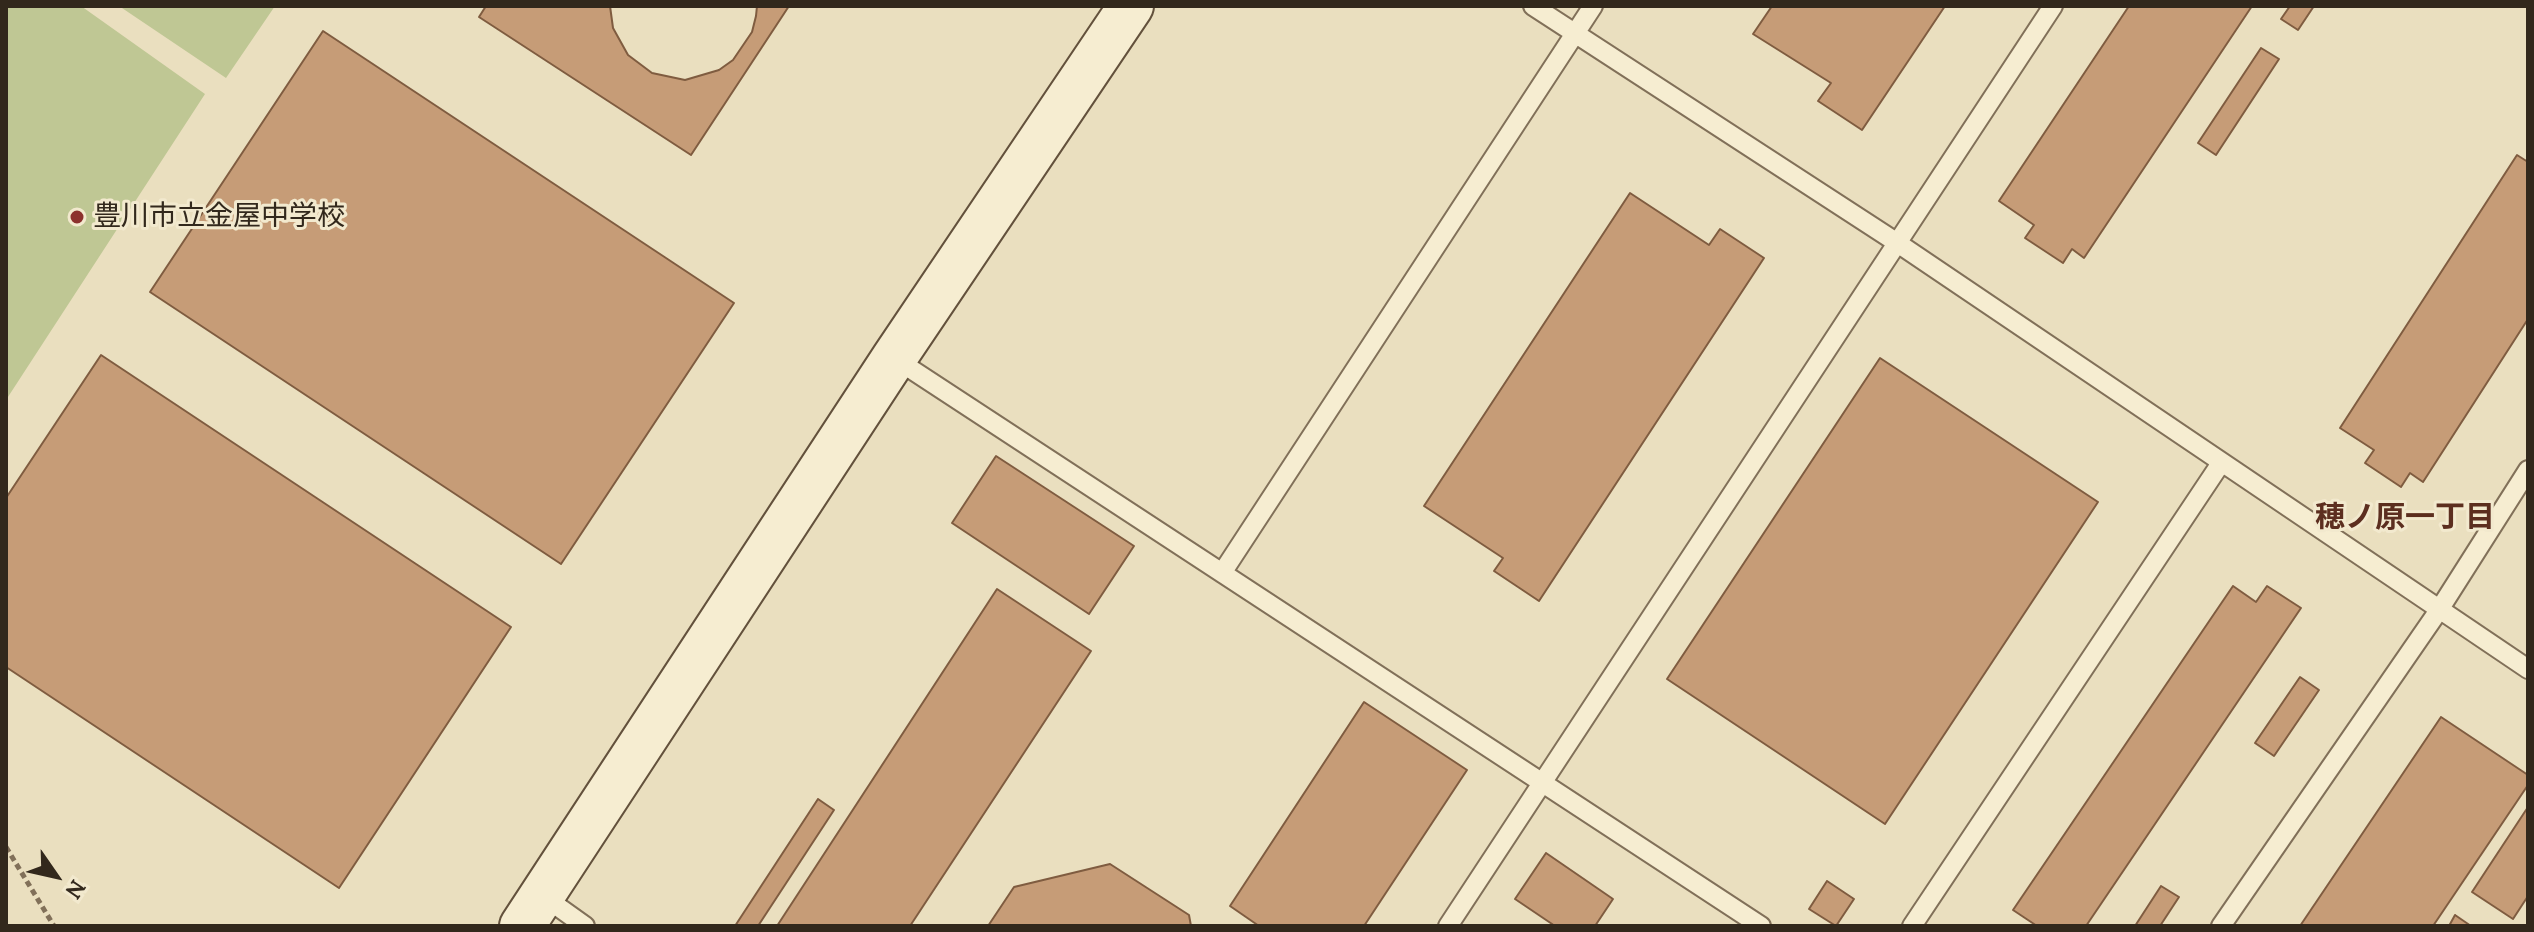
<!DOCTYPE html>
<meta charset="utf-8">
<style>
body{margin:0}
#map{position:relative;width:2534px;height:932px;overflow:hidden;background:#eadfbf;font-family:Lora,serif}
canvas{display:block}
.frame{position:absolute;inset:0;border:8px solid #32281c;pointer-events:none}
.north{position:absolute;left:16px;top:836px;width:80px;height:80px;-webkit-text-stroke:6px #f2e9ce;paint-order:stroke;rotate:124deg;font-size:22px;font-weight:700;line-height:32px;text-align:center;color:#32281c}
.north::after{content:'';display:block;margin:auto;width:28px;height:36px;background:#32281c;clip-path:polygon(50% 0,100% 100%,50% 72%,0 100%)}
</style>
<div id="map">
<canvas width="2534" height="932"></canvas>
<div class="frame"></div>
<div class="north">N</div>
</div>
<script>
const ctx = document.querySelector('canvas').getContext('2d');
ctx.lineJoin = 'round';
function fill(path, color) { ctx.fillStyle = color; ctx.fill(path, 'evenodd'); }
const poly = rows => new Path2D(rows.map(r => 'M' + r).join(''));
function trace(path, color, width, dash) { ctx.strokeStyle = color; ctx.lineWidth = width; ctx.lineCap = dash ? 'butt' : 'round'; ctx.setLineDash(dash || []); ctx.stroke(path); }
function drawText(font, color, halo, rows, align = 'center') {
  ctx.font = font + ' Lora,"Noto Sans JP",serif'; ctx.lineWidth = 6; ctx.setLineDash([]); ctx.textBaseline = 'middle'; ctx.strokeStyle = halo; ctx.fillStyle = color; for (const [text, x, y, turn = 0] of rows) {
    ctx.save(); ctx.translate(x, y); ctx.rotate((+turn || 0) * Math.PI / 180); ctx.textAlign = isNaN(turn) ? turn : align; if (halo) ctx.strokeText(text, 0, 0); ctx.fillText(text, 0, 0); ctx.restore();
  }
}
fill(poly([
 [6,6,81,6,205,94,6,400],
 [119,6,275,6,226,78]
]), '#bfc794');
const building = poly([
 [486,6,789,6,691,155,479,17,486,6],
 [610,6,757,6,756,16,752,32,733,60,719,70,685,80,652,73,628,55,613,28,610,6],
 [1772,6,1945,6,1862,130,1818,101,1831,83,1753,34,1772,6],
 [2129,6,2252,6,2084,258,2072,249,2063,263,2025,238,2034,225,1999,201,2129,6],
 [2290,6,2314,6,2298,30,2281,19,2290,6],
 [323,31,734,303,561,564,150,292,323,31],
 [2261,48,2279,59,2216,155,2198,143,2261,48],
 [2517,155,2528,162,2528,319,2423,482,2410,473,2401,487,2365,463,2374,450,2340,428,2517,155],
 [1630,193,1709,245,1720,229,1764,258,1539,601,1494,571,1503,558,1424,506,1630,193],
 [101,355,511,627,339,888,6,667,6,498,101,355],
 [1880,358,2098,502,1885,824,1667,679,1880,358],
 [996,456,1134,546,1089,614,952,523,996,456],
 [2233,586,2256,602,2267,586,2301,608,2086,926,2037,926,2013,910,2233,586],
 [997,589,1091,651,910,926,777,926,997,589],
 [2300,677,2319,690,2274,756,2255,743,2300,677],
 [1364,702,1467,770,1364,926,1259,926,1230,906,1364,702],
 [2441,717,2528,775,2528,785,2433,926,2300,926,2441,717],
 [818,799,834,810,758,926,735,926,818,799],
 [2528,807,2528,896,2513,919,2472,892,2528,807],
 [1546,853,1613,899,1595,926,1555,926,1515,899,1546,853],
 [1110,864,1189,915,1191,926,988,926,1014,887,1110,864],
 [1827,881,1854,899,1836,926,1809,909,1827,881],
 [2161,886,2179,897,2160,926,2135,926,2161,886],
 [2455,915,2471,926,2449,926,2455,915]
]);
fill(building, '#c69c77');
trace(building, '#7f5c40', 2);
const lane = poly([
 [1533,6,1896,242,2528,669],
 [894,358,1761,926],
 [1222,573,1593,6],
 [543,896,585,926],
 [1448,926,2053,6],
 [1912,926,2221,463],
 [2221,926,2439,610,2528,470]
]);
const secondary = poly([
 [522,926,894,358,1131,6]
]);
trace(lane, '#817059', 22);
trace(secondary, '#63513c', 48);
trace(poly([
 [6,847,54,926]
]), '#817059', 5, [6, 4]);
trace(lane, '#f6edd1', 18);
trace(secondary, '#f6edd1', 44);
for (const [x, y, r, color] of [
 [77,217,8,"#8c312d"]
]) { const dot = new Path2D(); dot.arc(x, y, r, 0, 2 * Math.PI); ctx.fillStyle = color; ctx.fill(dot); trace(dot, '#f2e9ce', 3); }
drawText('28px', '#32281c', '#f2e9ce', [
 ["豊川市立金屋中学校",93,217]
], 'left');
drawText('bold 30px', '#5c2e1f', '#f2e9ce', [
 ["穂ノ原一丁目",2405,518]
]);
</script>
